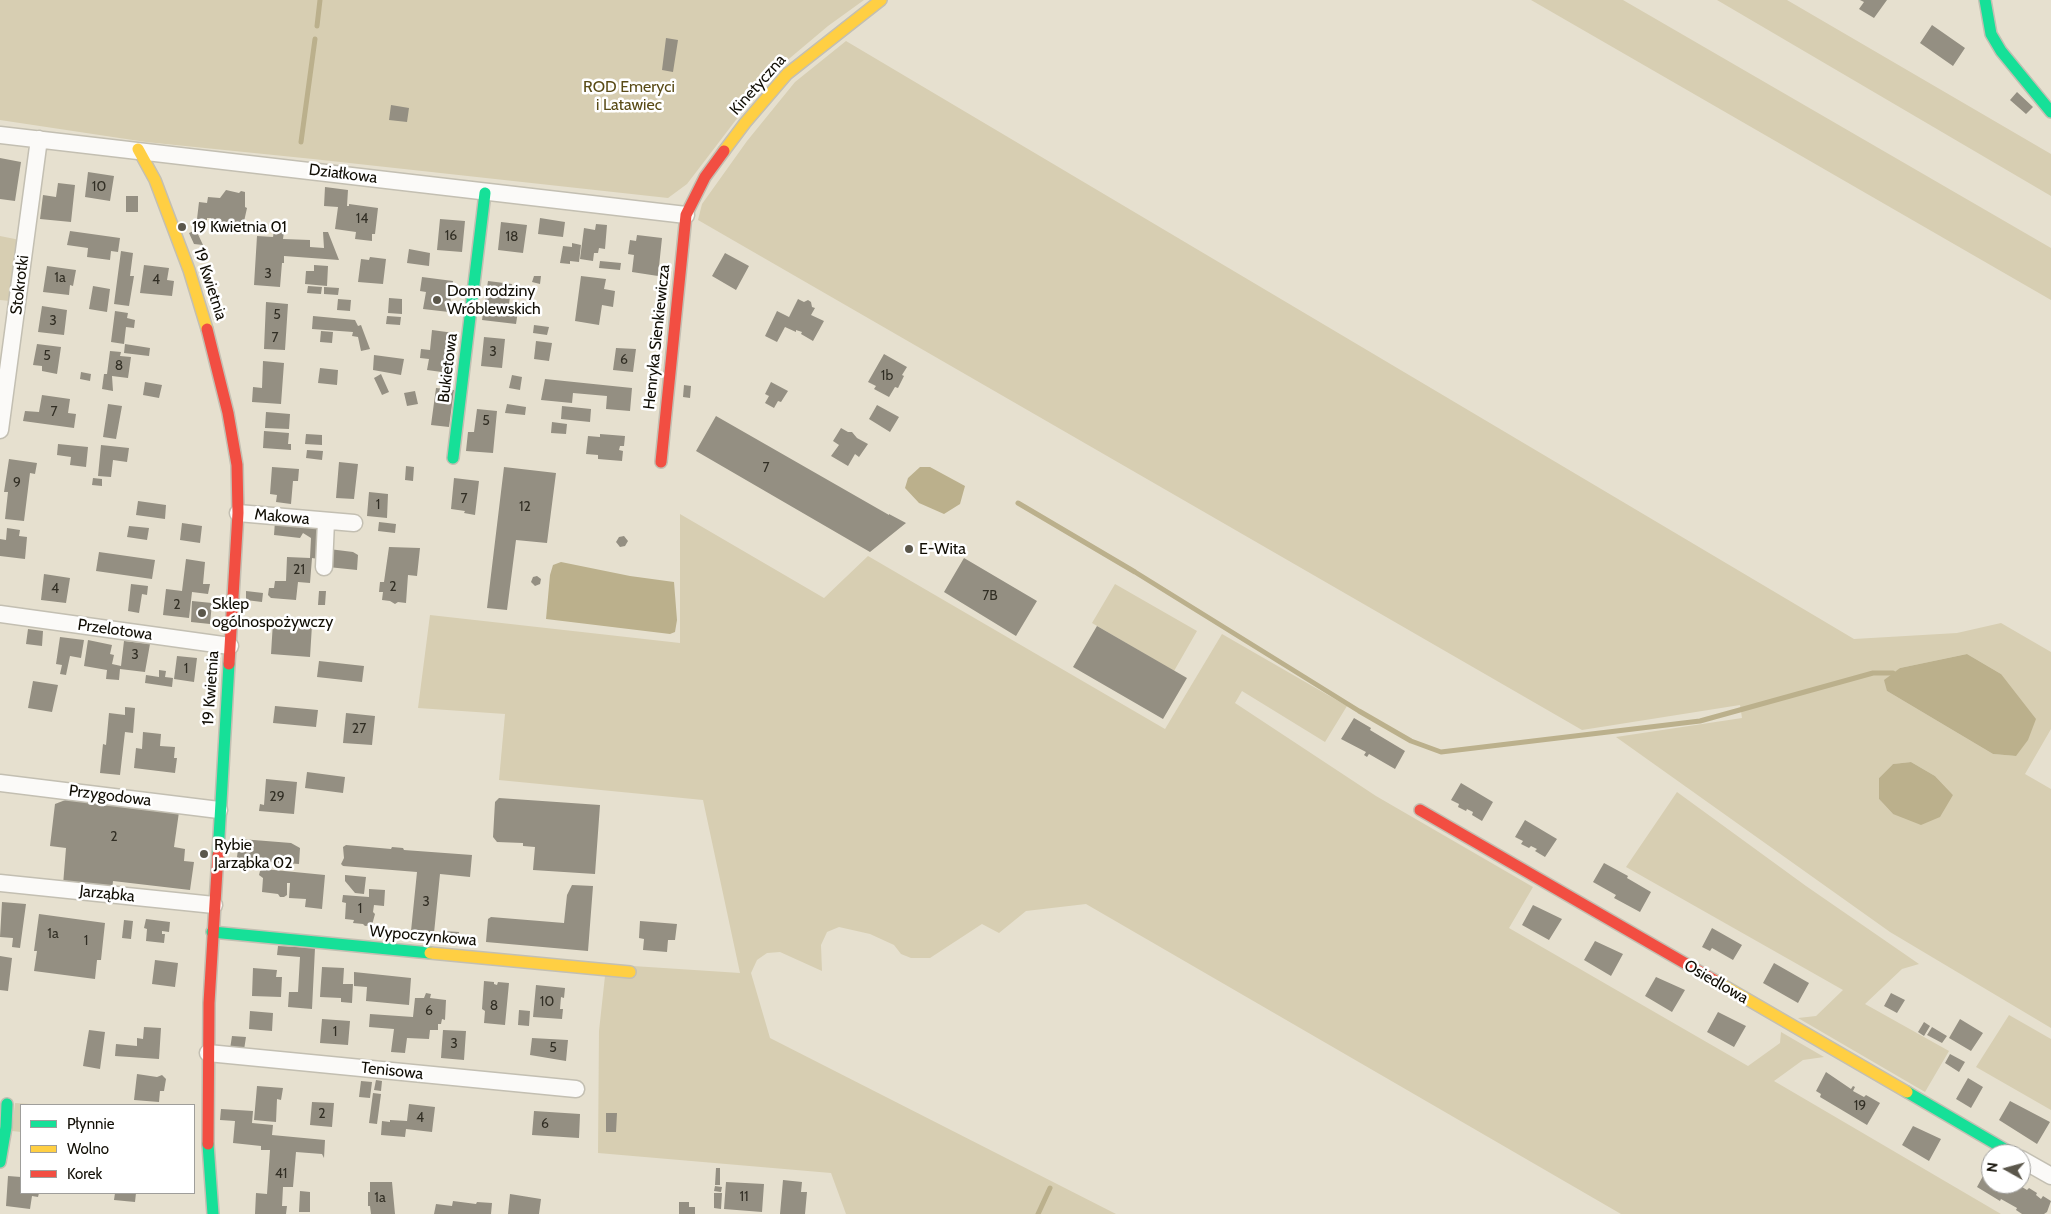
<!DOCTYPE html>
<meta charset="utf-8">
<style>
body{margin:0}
#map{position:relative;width:2051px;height:1214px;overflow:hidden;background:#e6e0cf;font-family:Cabin,sans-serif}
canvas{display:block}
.legend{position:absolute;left:20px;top:1104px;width:175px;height:90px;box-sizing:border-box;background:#fff;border:1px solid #9f9e9b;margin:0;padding:6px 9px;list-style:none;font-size:15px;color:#100d04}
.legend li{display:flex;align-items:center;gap:10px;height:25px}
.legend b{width:25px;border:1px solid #9f9e9b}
.north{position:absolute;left:1981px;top:1144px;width:50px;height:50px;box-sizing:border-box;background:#fff;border:1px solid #9f9e9b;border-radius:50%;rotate:277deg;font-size:14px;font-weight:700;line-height:20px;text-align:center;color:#100d04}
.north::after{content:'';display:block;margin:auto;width:18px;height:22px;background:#5b574b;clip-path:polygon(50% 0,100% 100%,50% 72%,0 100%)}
</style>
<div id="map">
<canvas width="2051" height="1214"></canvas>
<ul class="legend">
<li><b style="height:6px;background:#16e098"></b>Płynnie</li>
<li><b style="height:6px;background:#ffcf43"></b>Wolno</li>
<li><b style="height:6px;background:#f24e42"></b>Korek</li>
</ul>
<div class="north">N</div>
</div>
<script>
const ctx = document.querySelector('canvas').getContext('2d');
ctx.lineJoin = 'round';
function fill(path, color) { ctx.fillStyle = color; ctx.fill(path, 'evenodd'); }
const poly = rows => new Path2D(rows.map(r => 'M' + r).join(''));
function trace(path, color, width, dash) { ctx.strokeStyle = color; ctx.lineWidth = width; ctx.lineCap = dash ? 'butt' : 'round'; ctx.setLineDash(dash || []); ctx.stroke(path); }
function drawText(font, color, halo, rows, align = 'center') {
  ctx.font = font + ' Cabin,sans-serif'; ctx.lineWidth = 5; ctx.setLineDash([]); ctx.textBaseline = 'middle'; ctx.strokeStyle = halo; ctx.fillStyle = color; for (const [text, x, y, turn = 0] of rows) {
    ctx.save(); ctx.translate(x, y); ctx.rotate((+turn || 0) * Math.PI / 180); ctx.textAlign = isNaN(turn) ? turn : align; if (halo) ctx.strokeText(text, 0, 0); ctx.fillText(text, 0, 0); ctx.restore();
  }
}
fill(poly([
 [0,0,864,0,828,26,771,74,687,184,668,198,313,159,146,142,0,120],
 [1531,0,1623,0,2051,248,2051,300],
 [1717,0,1787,0,2051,154,2051,196],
 [846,41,1854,639,1957,633,2001,623,2051,652,2051,729,2025,774,2051,789,2051,1028,1890,932,1616,737,1742,718,1740,705,1582,730,698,220,702,204,747,141,795,82],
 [1967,654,2001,674,2016,756,1993,754,1887,691,1900,668],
 [1911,762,1935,776,1953,795,1893,814,1879,799,1879,778,1893,764],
 [0,236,20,240,15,283,10,291,10,301,0,300],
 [680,514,824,598,868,556,1165,729,1222,634,1347,706,1325,742,1242,691,1235,703,1376,796,1533,887,1509,928,1748,1066,1780,1043,1781,1032,1824,1057,1803,1060,1774,1081,2001,1214,1621,1214,1086,904,1026,911,999,933,982,924,930,958,911,958,901,954,894,945,870,934,839,927,827,932,821,945,822,971,780,952,767,953,757,960,751,973,770,1038,1116,1214,846,1214,831,1173,598,1153,599,1031,605,976,633,966,740,973,703,800,499,780,505,714,418,708,430,615,680,643],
 [1115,584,1197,631,1174,671,1092,623],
 [1677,792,1806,886,1919,964,1902,969,1865,1004,1949,1051,1925,1092,1798,1018,1816,1016,1843,990,1626,867],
 [2009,1015,2051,1039,2051,1110,1976,1067],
 [15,1103,46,1105,21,1105,21,1132,12,1131]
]), '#d7ceb2');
fill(poly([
 [920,467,930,467,965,486,960,504,944,514,919,503,905,488,908,478],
 [561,562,630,576,674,582,677,620,675,632,670,634,546,619,550,575,553,565],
 [1967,654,2001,674,2036,719,2028,740,2016,756,1993,754,1887,691,1884,680,1900,668],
 [1911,762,1935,776,1953,795,1940,817,1921,825,1893,814,1879,799,1879,778,1893,764]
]), '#bbb08c');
trace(poly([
 [317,26,320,0],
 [301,142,315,39],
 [1018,503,1135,572,1359,711,1411,741,1441,752,1700,721,1873,673,1893,673],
 [1038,1214,1050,1188]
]), '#bbb08c', 5);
fill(poly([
 [1860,0,1887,0,1874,18,1859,9,1864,2],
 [1932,25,1965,48,1953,66,1920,43],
 [666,38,678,40,673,72,662,70],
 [2017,92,2033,107,2026,114,2010,100],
 [391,105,409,108,407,122,389,120],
 [0,158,21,162,15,201,0,199],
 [88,172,114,176,110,201,85,197],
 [58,183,75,185,71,222,40,219,43,195,56,197],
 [325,187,348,190,347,206,349,206,349,204,378,208,375,234,372,234,372,241,355,239,356,232,335,229,338,207,324,206],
 [226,190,239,193,241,191,245,192,245,207,247,208,243,226,237,228,221,226,219,223,210,222,211,218,207,218,207,220,197,219,199,202,207,203,208,197,220,198],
 [126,196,138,196,138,212,126,212],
 [540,218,565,222,563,237,538,234],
 [440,219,465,221,462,252,437,250],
 [501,222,527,225,523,253,498,250],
 [596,224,607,225,605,249,599,248,598,253,594,253,593,261,580,259,584,228,595,230],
 [196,230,203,245,194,244,189,233],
 [70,231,120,238,118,252,111,251,110,260,87,257,88,248,67,245],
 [274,231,284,232,283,239,310,240,310,247,324,248,323,232,328,232,339,260,284,256,284,263,282,263,280,287,254,285,257,236,273,237],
 [637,235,662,238,658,276,632,272,634,255,628,254,630,240,636,241],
 [572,243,581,245,579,262,570,261,570,264,560,263,563,246,572,247],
 [409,249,430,253,429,266,407,263],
 [121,251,133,253,130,276,134,276,129,306,114,304],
 [725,253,749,266,736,290,712,276],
 [370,257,386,259,383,284,358,282,361,259,369,260],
 [600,261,621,263,620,270,599,268],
 [144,265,169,268,167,280,174,281,172,296,140,293],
 [314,265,328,266,327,286,305,284,306,271,314,271],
 [47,266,76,270,73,286,70,285,69,295,43,292],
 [534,276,541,276,540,284,532,282],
 [581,276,606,279,604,289,615,291,613,307,602,305,599,325,575,321],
 [422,277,453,281,449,312,423,309,426,292,420,291],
 [488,281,512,284,508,310,518,311,516,324,482,320],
 [93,286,110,289,107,312,89,309],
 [308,286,322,287,321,294,307,293],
 [324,287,339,288,338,295,324,294],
 [389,298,402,299,402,314,388,313],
 [338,299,351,300,350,311,337,310],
 [798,299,804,302,808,300,811,302,812,307,815,308,811,315,824,321,813,341,801,334,802,332,796,330,796,332,785,327,777,342,765,336,777,311,789,317],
 [266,302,288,304,285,350,264,349],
 [42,306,67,310,64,335,38,332],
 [115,311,128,313,127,318,135,320,134,328,126,327,124,344,111,342],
 [313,316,355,320,358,326,361,325,370,349,361,351,358,337,352,336,353,332,312,329],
 [387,316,401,317,400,325,386,324],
 [534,325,549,327,547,335,533,333],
 [432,330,454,333,449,373,427,370,429,359,420,358,421,349,430,350],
 [321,331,333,332,332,343,320,342],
 [484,337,505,339,502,368,481,366],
 [536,341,552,343,549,361,534,359],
 [37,344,61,347,57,374,42,371,42,366,33,365],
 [125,344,150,348,149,356,124,353],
 [616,348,636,349,633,372,613,370],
 [110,351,121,352,120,356,131,357,128,378,112,376,113,391,102,389,104,374,107,374],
 [884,354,907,367,902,375,904,376,898,388,895,387,889,397,874,389,876,386,868,382],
 [374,355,404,359,401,375,373,370],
 [263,361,284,363,281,404,252,402,253,387,262,388],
 [320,368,338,370,337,385,318,383],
 [81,372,91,374,90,381,80,379],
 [381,374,389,392,382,395,374,378],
 [512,375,522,377,520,390,509,388],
 [545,379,632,388,630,411,606,409,607,396,573,393,572,403,541,400],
 [145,382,162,385,159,398,143,395],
 [771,382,788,391,781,402,778,401,774,408,765,403,769,396,765,394],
 [684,385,691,386,690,398,683,397],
 [436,388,454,390,449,427,431,425],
 [415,391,418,404,407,406,404,393],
 [42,395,70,399,68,413,76,414,74,428,23,421,25,411,39,412],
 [108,404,122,406,116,439,103,437],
 [507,404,526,407,525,415,505,413],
 [877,405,899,417,890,432,869,419],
 [562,406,591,409,590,422,561,419],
 [477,409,497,411,493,453,466,451,468,432,474,432],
 [266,412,290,414,289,429,265,428],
 [716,416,889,515,889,514,906,523,870,552,696,451],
 [552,422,567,424,566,434,551,433],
 [841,428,848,432,852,432,857,438,868,444,859,457,855,454,848,466,831,456,839,445,833,441],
 [264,431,289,433,288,444,291,444,291,450,263,448],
 [306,434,322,435,322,445,305,444],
 [600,434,625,436,624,446,620,446,619,450,623,451,622,461,598,459,598,455,586,454,588,436,600,437],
 [58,444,88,447,86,467,70,465,71,457,57,455],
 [101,445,129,448,127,462,113,460,111,477,98,476],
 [307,450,323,451,322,460,306,458],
 [9,459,37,463,35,474,30,473,24,521,5,519,8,492,4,492],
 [339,462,358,464,354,499,336,498],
 [406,466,414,467,413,481,405,480],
 [272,467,299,469,298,481,293,481,291,504,276,502,277,495,270,494],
 [504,467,556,473,547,543,516,540,507,610,487,608],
 [93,478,102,479,102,486,92,485],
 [454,478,479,481,475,515,464,513,465,511,451,509],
 [369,492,388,494,387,518,367,516],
 [138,501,166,505,165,519,136,515],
 [275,521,320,525,318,559,312,558,310,583,298,582,296,600,271,598,268,595,269,588,274,588,275,581,286,581,287,557,310,558,311,538,303,533,300,538,274,535],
 [379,522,396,524,395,533,378,531],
 [182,523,202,526,200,543,180,540],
 [129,526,149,528,147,540,127,537],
 [7,528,20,530,19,536,27,537,25,559,0,556,0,539,6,540],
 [624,536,628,541,625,546,620,547,616,542,619,537],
 [389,547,420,548,417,576,408,575,406,603,398,602,395,604,390,601,382,600,383,592,379,592,380,582,384,582],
 [329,549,353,552,358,555,357,570,328,567],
 [99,552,155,560,152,579,96,571],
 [964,558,1037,601,1016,636,944,592],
 [186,559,205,562,203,584,210,584,208,594,192,592,189,618,163,615,166,589,182,591],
 [44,574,70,578,66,603,41,600],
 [537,576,541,579,540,584,535,586,531,582,533,577],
 [131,584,148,586,147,595,142,594,139,613,128,611],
 [246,591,263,593,262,602,246,600],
 [319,591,326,591,325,605,318,605],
 [192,601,212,603,210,624,191,622],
 [273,622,312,625,310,657,271,654],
 [1097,626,1187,678,1163,719,1073,667],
 [28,629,43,631,42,646,26,644],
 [60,637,84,640,81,658,70,656,66,675,60,674,62,665,56,664],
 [88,640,112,645,110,654,114,655,112,664,121,666,124,641,150,644,145,672,120,669,119,680,106,679,107,670,84,666],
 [177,656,197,658,194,682,174,679],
 [319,661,364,666,362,682,317,677],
 [159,670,166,671,165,677,173,678,172,687,145,683,146,675,159,677],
 [33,681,58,685,52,712,28,708],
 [275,706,318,710,316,727,273,723],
 [125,707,135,708,133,733,125,732,120,775,100,773,103,744,106,745,109,713,125,715],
 [346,713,375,716,372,745,343,743],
 [1354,718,1371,728,1370,730,1405,751,1395,769,1369,754,1367,757,1364,755,1366,752,1341,739],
 [143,732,161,734,160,746,175,747,174,758,177,758,175,773,134,768,136,748,142,749],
 [307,772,345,777,343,793,305,788],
 [266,779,297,782,294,814,259,811,260,804,264,805],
 [1461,783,1493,802,1482,821,1472,815,1473,812,1467,809,1466,811,1458,807,1459,804,1451,800],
 [499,798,600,805,595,874,533,870,535,847,523,846,523,843,497,842,493,837,495,802],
 [68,799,179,812,174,847,185,849,184,861,194,862,190,890,113,881,112,891,63,885,66,848,50,846,55,804],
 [1525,820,1557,839,1545,857,1535,851,1537,849,1531,846,1529,848,1521,844,1523,841,1515,837],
 [241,839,291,843,300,848,299,864,239,860,237,857,239,841],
 [346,845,391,849,392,847,403,848,404,850,472,855,470,877,440,874,434,933,411,931,417,872,343,866,341,864,344,858,343,847],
 [1604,863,1628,876,1627,878,1651,892,1640,912,1614,898,1616,895,1593,882],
 [264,869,325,875,322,909,305,907,306,899,289,898,290,883,287,883,287,895,284,897,280,897,278,894,262,892,263,878,259,875,260,871],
 [345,875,366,877,364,894,355,893,345,881],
 [572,885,593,886,588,951,486,942,488,919,491,917,564,923,567,895],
 [369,889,385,890,384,906,374,905,373,912,375,914,372,925,365,926,363,924,353,923,354,920,345,919,346,903,342,902,343,895,369,897],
 [2,902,26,904,20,948,12,947,13,938,0,937],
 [1533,905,1562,919,1549,940,1522,925],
 [39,914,105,923,101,960,97,960,95,979,34,971,37,951,34,951],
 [146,919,170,922,169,932,162,931,162,934,165,934,164,943,146,941,147,929,144,928],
 [124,920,133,921,131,939,122,938],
 [640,921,677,924,675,940,668,940,667,952,643,950,644,939,639,938],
 [1712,928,1742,945,1733,960,1712,948,1710,951,1702,947],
 [443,931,459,932,459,939,443,938],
 [1595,941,1623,954,1611,976,1584,960],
 [278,946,315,948,312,1009,288,1007,289,992,298,992,300,957,277,955],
 [0,956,12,958,8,991,0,990],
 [155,960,178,963,175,987,152,984],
 [1774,963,1809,983,1798,1003,1763,983],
 [322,967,344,968,343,984,353,984,352,1003,341,1002,341,998,320,997],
 [253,968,277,970,276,977,282,977,281,997,252,996],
 [354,972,411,978,409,1005,366,1001,367,987,354,986],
 [1656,977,1685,990,1672,1012,1645,996],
 [484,981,494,982,494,984,497,985,498,982,509,983,505,1025,484,1023,485,1011,482,1009],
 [536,985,565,988,564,998,561,997,560,1009,563,1009,562,1019,533,1017],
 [426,993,431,994,430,998,446,1000,445,1020,442,1019,441,1024,438,1024,438,1030,430,1030,429,1039,407,1038,405,1053,391,1052,394,1029,369,1027,370,1014,413,1017,415,998,424,998],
 [1891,993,1905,1000,1897,1013,1884,1006],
 [519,1010,530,1011,529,1026,518,1025],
 [250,1011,273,1013,272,1031,249,1029],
 [1718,1012,1746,1026,1734,1047,1707,1032],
 [322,1019,350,1021,348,1045,320,1043],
 [1960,1019,1983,1033,1971,1051,1949,1038],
 [1924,1022,1930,1026,1924,1036,1918,1032],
 [144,1027,161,1028,159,1059,115,1056,116,1044,137,1046,137,1038,143,1039],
 [1932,1027,1947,1036,1942,1043,1927,1035],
 [89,1030,105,1032,100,1069,83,1066],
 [443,1030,466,1031,464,1060,441,1058],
 [232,1036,246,1037,244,1050,230,1049],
 [532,1038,568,1040,566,1061,530,1055],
 [1950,1054,1965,1062,1959,1072,1945,1063],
 [1826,1072,1851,1089,1853,1086,1855,1087,1853,1091,1864,1097,1866,1095,1880,1103,1867,1125,1820,1097,1821,1094,1816,1091],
 [137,1074,157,1077,162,1075,166,1079,164,1091,160,1091,159,1102,134,1100],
 [1968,1078,1983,1087,1971,1108,1956,1099],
 [376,1080,382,1081,381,1091,374,1090],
 [361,1081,372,1082,370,1098,359,1097],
 [257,1086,283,1088,281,1100,277,1099,276,1122,254,1120],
 [373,1093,381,1094,377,1124,369,1123],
 [2010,1101,2050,1122,2037,1144,1999,1120],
 [312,1102,334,1103,332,1127,310,1125],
 [409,1104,435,1107,432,1132,406,1129,405,1137,381,1135,382,1121,390,1122,390,1120,407,1121],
 [221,1109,253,1111,252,1123,273,1125,272,1135,325,1140,324,1158,322,1154,296,1152,293,1187,283,1187,282,1206,287,1206,286,1214,255,1214,256,1193,267,1194,270,1150,261,1150,261,1146,233,1143,235,1121,220,1120],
 [534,1111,580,1114,579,1138,532,1135],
 [606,1113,617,1113,616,1132,606,1132],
 [1913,1126,1941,1139,1929,1161,1902,1145],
 [1989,1165,1991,1166,1991,1184,2017,1184,2027,1190,2029,1188,2037,1193,2036,1195,2041,1199,2043,1196,2051,1201,2047,1212,2044,1214,2022,1214,2016,1210,2017,1208,2001,1199,2000,1201,1977,1187],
 [716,1168,720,1168,720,1185,715,1185],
 [8,1176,21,1177,21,1193,39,1193,38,1197,32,1196,30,1209,6,1206],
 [783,1180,802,1182,801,1192,807,1192,805,1214,780,1214],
 [370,1182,392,1182,395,1214,371,1214,370,1206,368,1206,368,1192,370,1192],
 [726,1182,764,1184,762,1212,724,1209],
 [715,1186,722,1187,721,1192,714,1191],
 [300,1191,310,1192,310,1212,299,1212],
 [115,1193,136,1193,135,1202,114,1200],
 [714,1193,722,1193,721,1209,714,1208],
 [510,1194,541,1199,539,1214,508,1214],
 [453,1201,476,1204,477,1202,492,1203,491,1214,434,1214,436,1204,452,1206],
 [679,1202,689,1202,689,1207,695,1207,695,1214,679,1214]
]), '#948f82');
const street = poly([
 [0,135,686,215],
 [0,430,39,139],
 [238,513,354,523],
 [324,567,326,521],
 [0,614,230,646],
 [0,783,219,810],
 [0,883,214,905],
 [208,1053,576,1089],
 [2021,1159,2051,1176]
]);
const fast = poly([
 [1985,0,1991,34,2001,51,2051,112],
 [453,458,485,193],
 [218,854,229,664],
 [212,932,430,953],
 [1907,1092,2013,1154],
 [208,1144,213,1214],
 [0,1162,6,1127,7,1104]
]);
const slow = poly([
 [138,149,155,180,189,270,207,329],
 [724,151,745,123,787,74,881,0],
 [430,953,630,972],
 [1714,980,1907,1092]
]);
const jam = poly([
 [207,329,228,413,237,465,238,513,229,664],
 [661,462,686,215,705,177,724,151],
 [1420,810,1714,980],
 [208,1144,209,1003,218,854]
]);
trace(street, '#c3bfb2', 19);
trace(fast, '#c3bfb2', 14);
trace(slow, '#c3bfb2', 14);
trace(jam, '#c3bfb2', 14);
trace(street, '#fbfaf8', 16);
trace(fast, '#16e098', 11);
trace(slow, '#ffcf43', 11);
trace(jam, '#f24e42', 11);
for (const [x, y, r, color] of [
 [182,227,5,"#5b574b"],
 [437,300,5,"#5b574b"],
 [909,549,5,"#5b574b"],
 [202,613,5,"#5b574b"],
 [204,854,5,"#5b574b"]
]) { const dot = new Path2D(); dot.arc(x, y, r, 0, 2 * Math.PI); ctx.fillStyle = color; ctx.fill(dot); trace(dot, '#fff', 2); }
drawText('14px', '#312e24', null, [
 ["10",99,187],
 ["14",362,219],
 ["16",451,236],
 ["18",512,237],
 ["3",268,274],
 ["1a",60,278],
 ["4",156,280],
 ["5",277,315],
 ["3",53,321],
 ["7",275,338],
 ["3",493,352],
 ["5",47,356],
 ["6",624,360],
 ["8",119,366],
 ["1b",887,376],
 ["7",54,412],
 ["5",486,421],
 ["7",766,468],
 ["9",17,483],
 ["7",464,499],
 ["1",378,505],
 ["12",525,507],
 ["21",299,570],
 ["2",393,587],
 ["4",55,589],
 ["7B",990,596],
 ["2",177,605],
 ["3",135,655],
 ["1",186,669],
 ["27",359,729],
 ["29",277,797],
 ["2",114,837],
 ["3",426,902],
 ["1",360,909],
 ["1a",53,934],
 ["1",86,941],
 ["10",547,1002],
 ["8",494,1006],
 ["6",429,1011],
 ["1",335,1032],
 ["3",454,1044],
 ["5",553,1048],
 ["19",1860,1106],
 ["2",322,1114],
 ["4",420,1118],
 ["6",545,1124],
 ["41",281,1174],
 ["11",744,1197],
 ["1a",380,1198]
]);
drawText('16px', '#100d04', '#fff', [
 ["Kinetyczna",758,85,-48],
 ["Działkowa",343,174,7],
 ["19 Kwietnia",210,284,72],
 ["Stokrotki",20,285,-83],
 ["Henryka Sienkiewicza",657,337,-84],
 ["Bukietowa",448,368,-83],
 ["Makowa",282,517,5],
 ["Przelotowa",115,630,8],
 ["19 Kwietnia",211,688,-86],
 ["Przygodowa",110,796,7],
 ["Jarząbka",107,894,6],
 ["Wypoczynkowa",423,936,5],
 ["Osiedlowa",1716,982,30],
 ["Tenisowa",392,1071,6]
]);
drawText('16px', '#594b16', '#fff', [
 ["ROD Emeryci",629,87],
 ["i Latawiec",629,105]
]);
drawText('16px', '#100d04', '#fff', [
 ["19 Kwietnia 01",192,227],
 ["Dom rodziny",447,291],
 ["Wróblewskich",447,309],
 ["E-Wita",919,549],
 ["Sklep",212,604],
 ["ogólnospożywczy",212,622],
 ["Rybie",214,845],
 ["Jarząbka 02",214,863]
], 'left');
</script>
